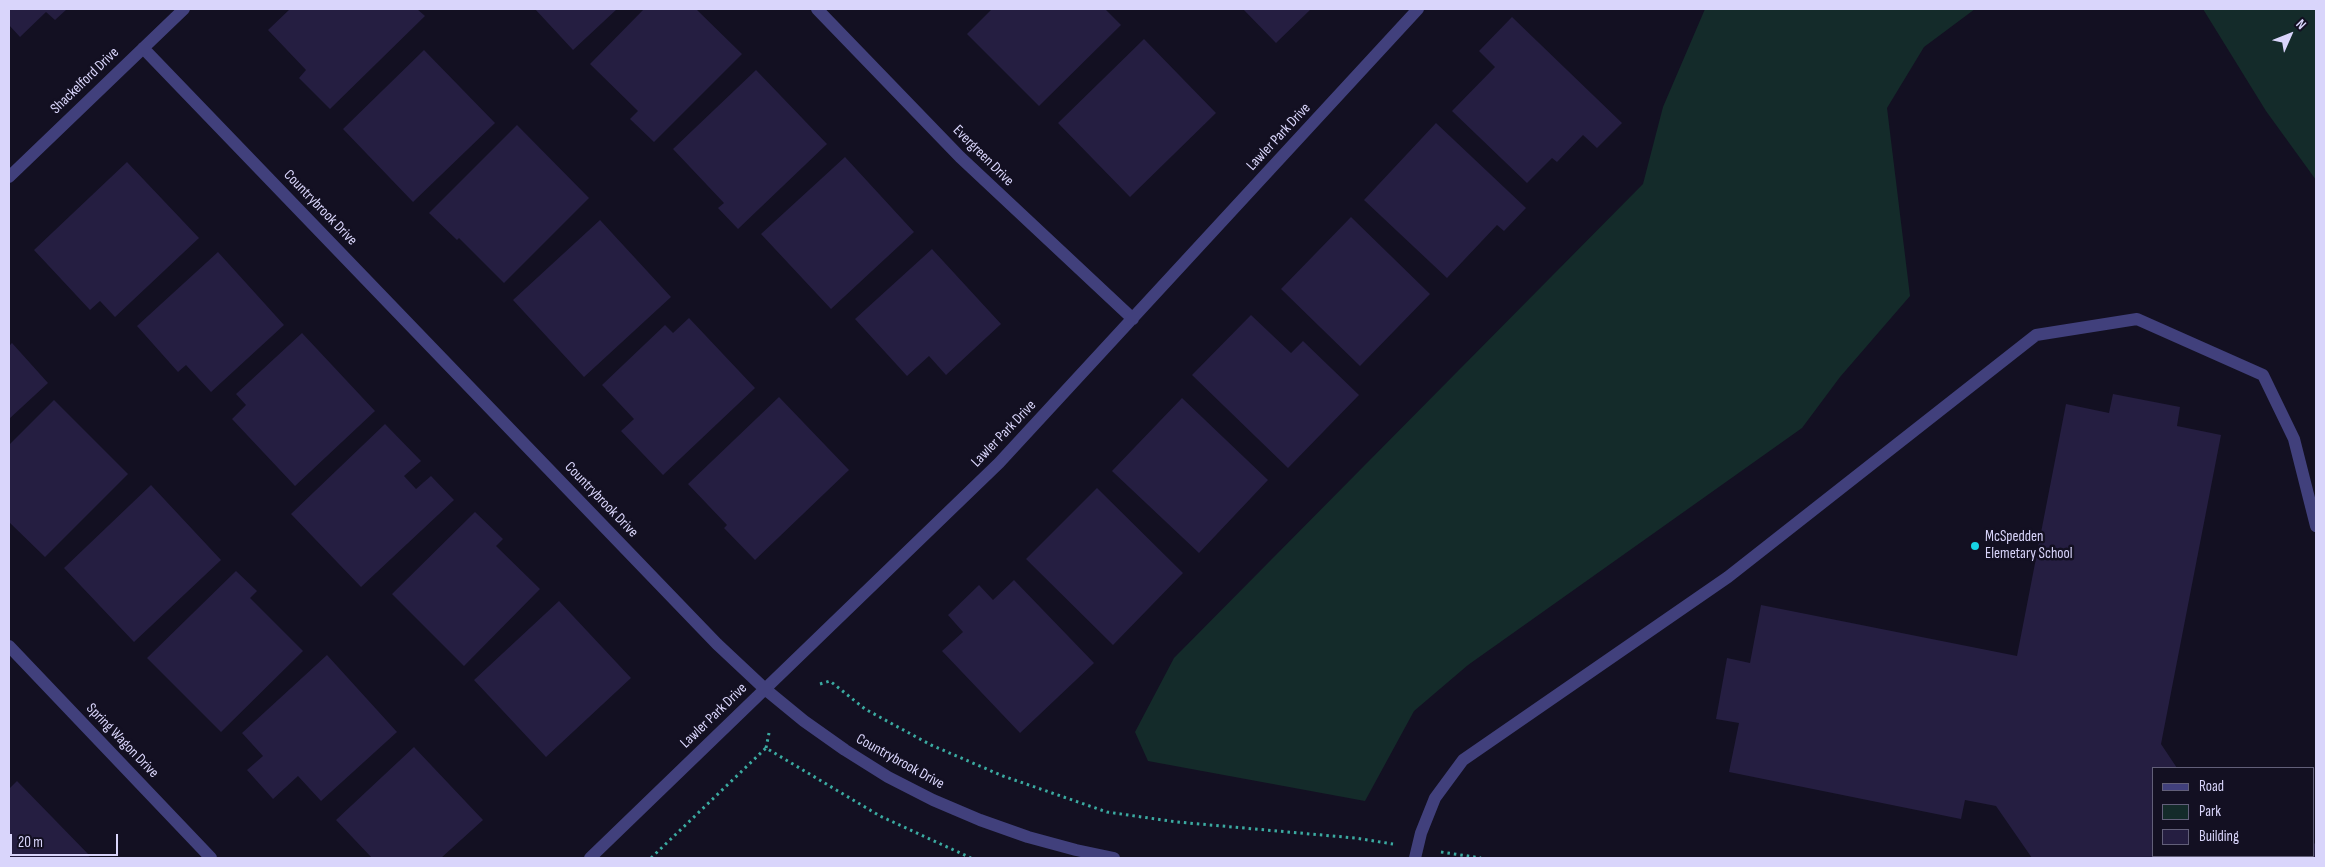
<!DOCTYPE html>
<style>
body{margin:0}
#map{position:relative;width:2325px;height:867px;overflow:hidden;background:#131022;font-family:"Sofia Sans Condensed",sans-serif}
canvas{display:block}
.frame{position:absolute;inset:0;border:10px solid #d9d5fb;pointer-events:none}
.legend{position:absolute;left:2152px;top:767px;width:162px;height:90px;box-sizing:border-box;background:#131022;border:1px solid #625f79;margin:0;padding:6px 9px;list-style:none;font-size:15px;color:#d9d5fb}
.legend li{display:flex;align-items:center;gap:10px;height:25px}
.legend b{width:25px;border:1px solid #625f79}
.north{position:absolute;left:2265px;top:10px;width:50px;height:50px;-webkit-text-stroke:4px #131022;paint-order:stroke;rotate:46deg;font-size:14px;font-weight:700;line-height:20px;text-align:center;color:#d9d5fb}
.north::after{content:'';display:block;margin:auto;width:18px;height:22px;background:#d9d5fb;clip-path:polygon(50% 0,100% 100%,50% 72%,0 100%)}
.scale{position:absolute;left:10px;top:834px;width:108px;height:22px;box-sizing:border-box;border:2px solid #d9d5fb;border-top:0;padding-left:6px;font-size:15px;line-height:18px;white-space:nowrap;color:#d9d5fb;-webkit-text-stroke:4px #131022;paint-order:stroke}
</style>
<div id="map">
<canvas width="2325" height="867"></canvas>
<div class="frame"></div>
<ul class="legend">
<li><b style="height:6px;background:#41407c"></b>Road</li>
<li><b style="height:14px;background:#142b2a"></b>Park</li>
<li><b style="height:14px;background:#251e41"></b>Building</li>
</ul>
<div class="north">N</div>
<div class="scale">20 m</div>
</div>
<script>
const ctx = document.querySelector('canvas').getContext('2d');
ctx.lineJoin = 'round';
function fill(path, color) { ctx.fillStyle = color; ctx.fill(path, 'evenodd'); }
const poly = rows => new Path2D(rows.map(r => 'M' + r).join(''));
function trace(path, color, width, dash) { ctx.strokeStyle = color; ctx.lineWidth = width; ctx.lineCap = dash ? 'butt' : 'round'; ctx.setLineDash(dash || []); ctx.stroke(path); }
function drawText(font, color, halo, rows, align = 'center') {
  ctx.font = font + ' "Sofia Sans Condensed",sans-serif'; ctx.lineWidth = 5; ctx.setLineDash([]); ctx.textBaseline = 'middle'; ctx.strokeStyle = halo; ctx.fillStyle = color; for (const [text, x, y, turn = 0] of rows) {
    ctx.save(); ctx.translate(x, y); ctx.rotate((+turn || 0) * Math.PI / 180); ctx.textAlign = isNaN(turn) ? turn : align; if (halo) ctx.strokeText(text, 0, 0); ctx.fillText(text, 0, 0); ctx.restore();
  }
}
fill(poly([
 [1705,9,1975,9,1924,47,1887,108,1910,296,1840,377,1802,428,1468,665,1414,711,1365,801,1148,761,1135,732,1174,658,1643,184,1663,107],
 [2203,9,2316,9,2316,180,2266,111]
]), '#142b2a');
fill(poly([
 [9,9,67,9,55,20,46,12,20,37,9,25],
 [290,9,417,9,425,16,330,109,299,78,306,70,268,30],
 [535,9,617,9,573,50],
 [644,9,696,9,742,54,654,142,630,119,638,111,590,64],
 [992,9,1105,9,1121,25,1039,106,967,34],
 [1243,9,1311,9,1276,43],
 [1512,17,1622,123,1597,148,1583,135,1557,162,1552,158,1527,183,1452,111,1495,67,1479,51],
 [1144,39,1216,113,1130,197,1058,123],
 [424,50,495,123,413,202,343,129],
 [756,70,827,144,738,229,718,208,724,203,673,149],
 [1436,123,1526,208,1504,231,1497,225,1447,278,1364,200],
 [517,125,589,198,504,283,459,238,457,240,429,213],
 [845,157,914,232,831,309,761,234],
 [127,162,199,238,115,317,100,301,90,310,34,250],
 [1351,217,1430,294,1360,366,1281,289],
 [600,220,671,297,584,377,513,300],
 [932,249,1001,324,946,375,929,356,907,376,855,319],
 [218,252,284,325,211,392,186,365,178,372,137,326],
 [1251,315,1291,353,1303,341,1359,395,1288,468,1192,375],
 [689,318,755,388,663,475,621,431,634,419,602,385,665,325,673,333],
 [302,333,375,411,295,486,232,419,246,405,236,394],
 [12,343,48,383,9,419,9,346],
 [2113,394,2180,407,2177,426,2221,435,2161,744,2177,768,2154,768,2154,856,2237,856,2239,858,2032,858,1996,806,1965,800,1961,819,1729,772,1739,723,1716,719,1727,658,1750,663,1761,605,2017,656,2066,404,2109,413],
 [779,397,849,470,755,560,724,528,727,525,688,484],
 [1182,398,1268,480,1199,553,1112,471],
 [54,400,128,474,45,557,9,522,9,445],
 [385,424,421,461,404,476,416,489,431,476,454,500,361,587,291,514],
 [151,485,221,560,134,642,64,568],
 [1097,488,1183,573,1113,645,1026,559],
 [475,512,503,539,496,546,540,589,464,666,392,594],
 [236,571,257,591,250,598,303,651,221,732,147,658],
 [1014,580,1094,663,1020,733,942,651,963,632,948,615,979,585,993,600],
 [559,601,631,678,546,757,474,680],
 [327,655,397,732,321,801,298,776,273,799,247,770,263,756,242,733],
 [414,747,483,820,441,858,372,858,336,820],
 [17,781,90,856,87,858,9,858,9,789],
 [2316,842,2316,858,2293,858,2296,856,2314,856,2314,844]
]), '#251e41');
trace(poly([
 [820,684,830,681,865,709,931,745,1003,776,1107,812,1177,822,1355,838,1393,844],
 [766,748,769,733],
 [1441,852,1481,858],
 [651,858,766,748,880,816,971,858]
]), '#3baaa1', 3, [2.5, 4]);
trace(poly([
 [1415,858,1421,833,1435,798,1463,760,1728,577,2036,335,2137,319,2263,375,2294,439,2316,526]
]), '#41407c', 12);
trace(poly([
 [817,9,960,157,1133,319],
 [143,48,717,644,765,689,804,721,845,750,888,777,933,800,980,820,1028,837,1076,850,1114,858],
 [9,177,184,9],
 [9,646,211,858],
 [590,858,999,463,1418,9]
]), '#41407c', 12);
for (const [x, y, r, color] of [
 [1975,546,5,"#17d4e5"]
]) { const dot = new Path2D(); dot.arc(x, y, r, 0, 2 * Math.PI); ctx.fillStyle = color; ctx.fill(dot); trace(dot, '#131022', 2); }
drawText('15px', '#d9d5fb', '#131022', [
 ["Shackelford Drive",85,81,-44],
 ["Lawler Park Drive",1279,137,-47],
 ["Evergreen Drive",983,156,45],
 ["Countrybrook Drive",320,208,46],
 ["Lawler Park Drive",1004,434,-46],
 ["Countrybrook Drive",601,500,46],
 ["Lawler Park Drive",714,716,-44],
 ["Spring Wagon Drive",122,741,46],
 ["Countrybrook Drive",900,762,29]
]);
drawText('15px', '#d9d5fb', '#131022', [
 ["McSpedden",1985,537],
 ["Elemetary School",1985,554]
], 'left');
</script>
